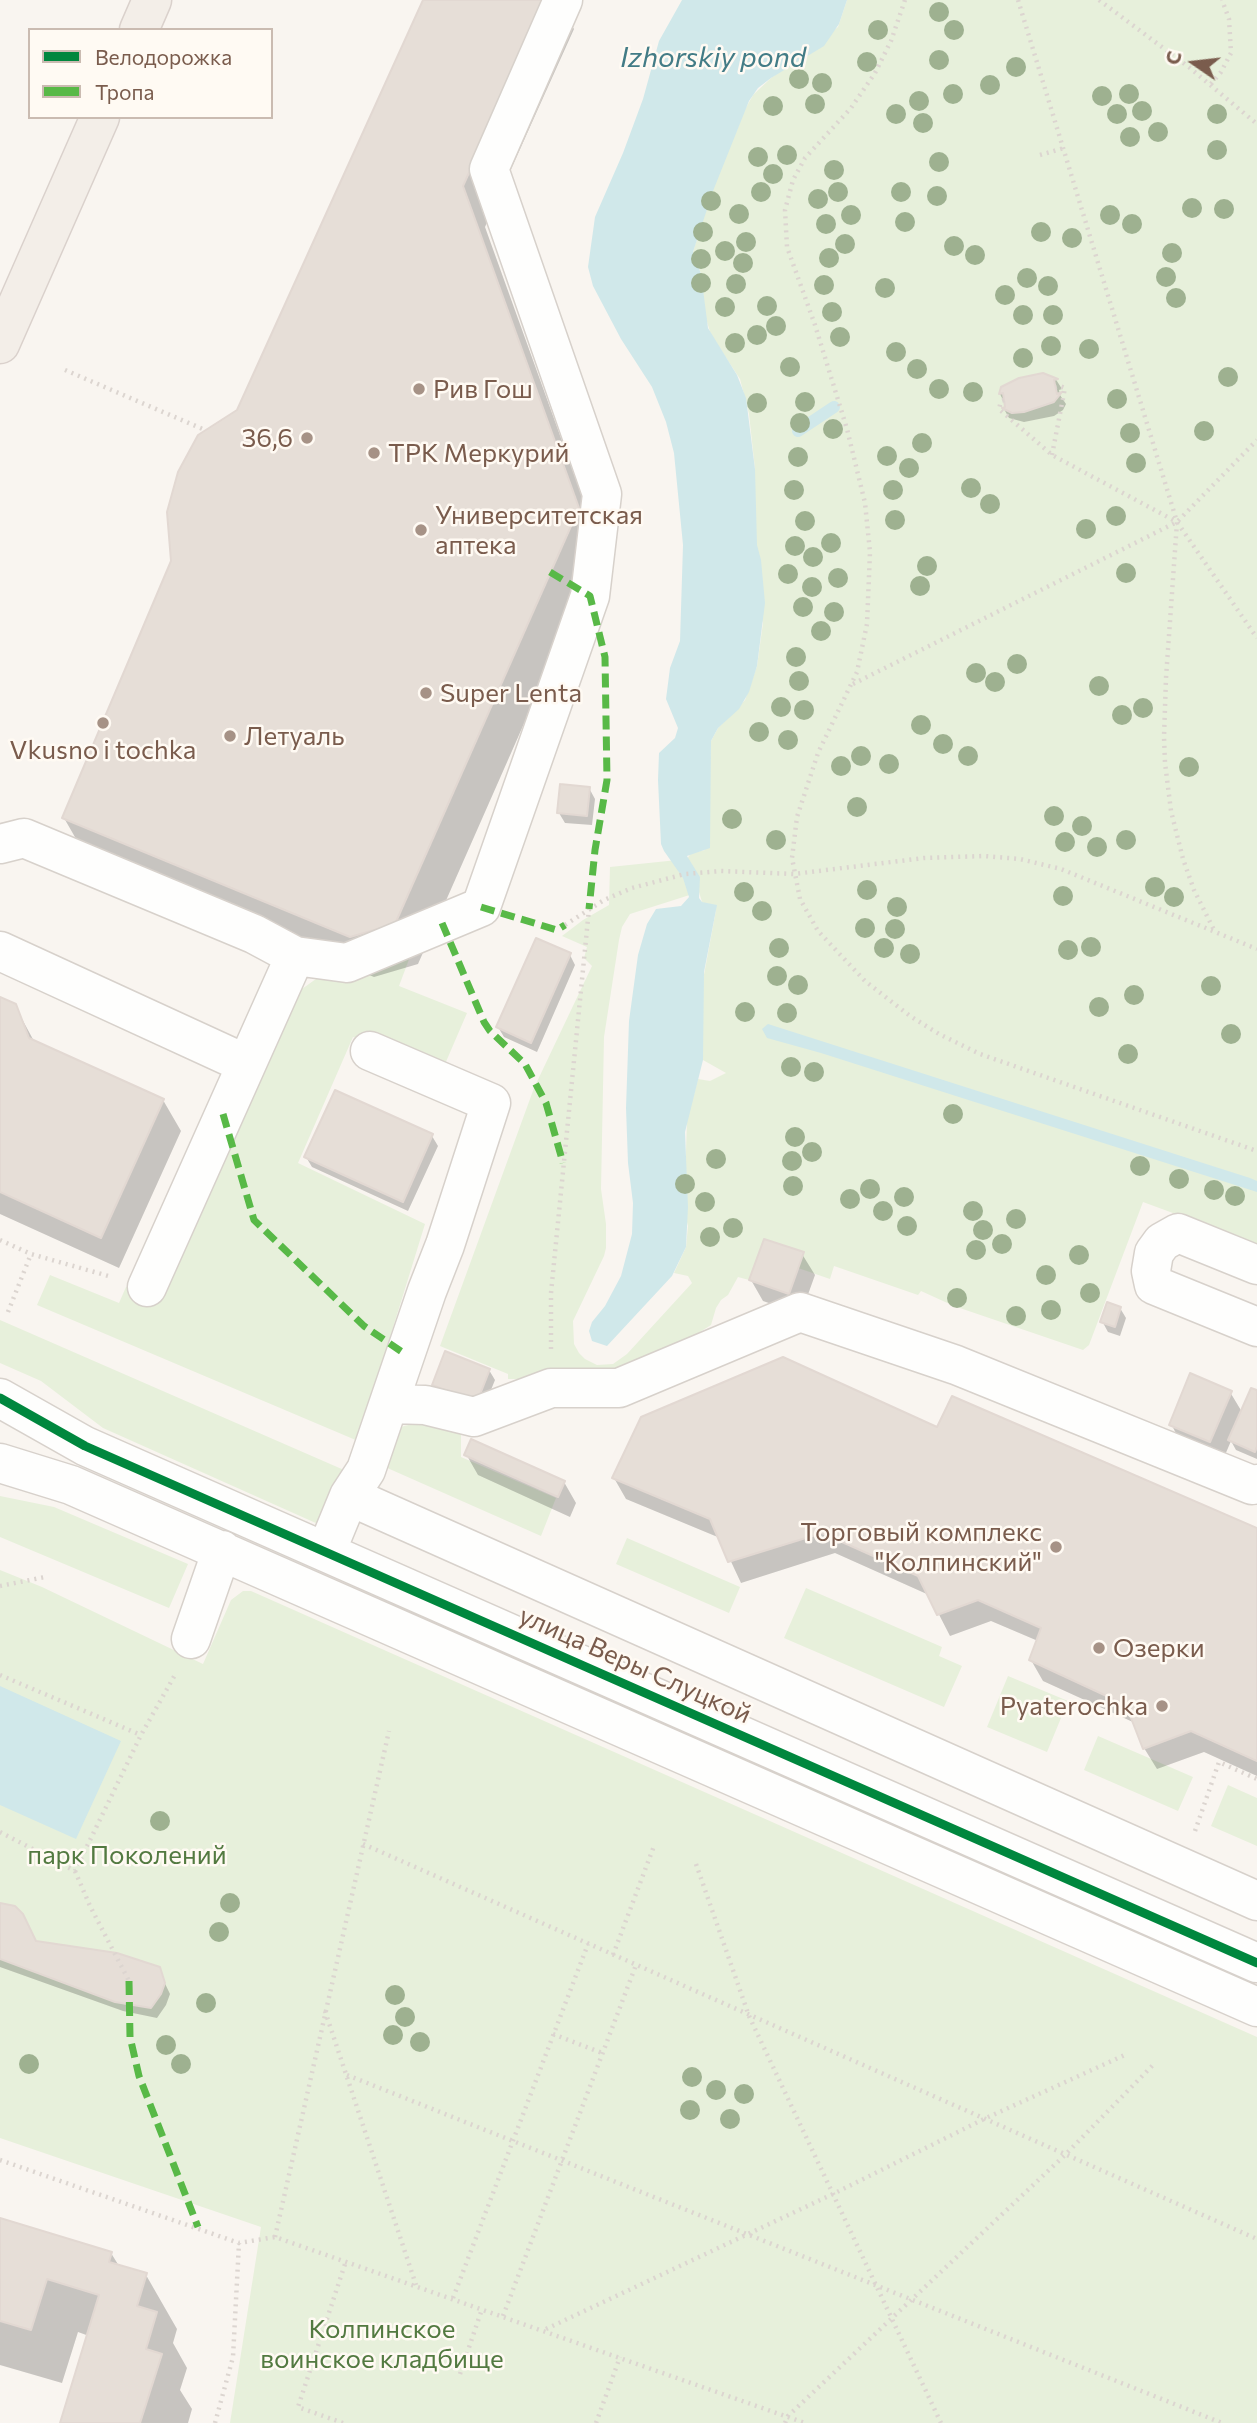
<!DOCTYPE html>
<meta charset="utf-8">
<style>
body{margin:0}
#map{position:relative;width:1257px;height:2423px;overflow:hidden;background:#f9f5f0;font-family:Commissioner,sans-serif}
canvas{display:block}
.legend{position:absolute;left:28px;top:28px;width:245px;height:91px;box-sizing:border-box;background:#fffaf3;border:2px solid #cabbb1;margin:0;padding:9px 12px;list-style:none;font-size:21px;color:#7a5c4d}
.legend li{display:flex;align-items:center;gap:14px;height:35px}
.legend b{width:35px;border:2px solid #cabbb1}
.north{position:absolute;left:1159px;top:28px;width:70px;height:70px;-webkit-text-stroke:5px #fffaf3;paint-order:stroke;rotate:284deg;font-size:19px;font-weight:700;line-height:28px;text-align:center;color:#7a5c4d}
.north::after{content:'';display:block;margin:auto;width:24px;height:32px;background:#7a5c4d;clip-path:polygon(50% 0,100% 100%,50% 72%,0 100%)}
</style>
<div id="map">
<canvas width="1257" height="2423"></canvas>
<ul class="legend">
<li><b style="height:9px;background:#00873e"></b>Велодорожка</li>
<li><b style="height:9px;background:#58b947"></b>Тропа</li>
</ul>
<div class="north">С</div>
</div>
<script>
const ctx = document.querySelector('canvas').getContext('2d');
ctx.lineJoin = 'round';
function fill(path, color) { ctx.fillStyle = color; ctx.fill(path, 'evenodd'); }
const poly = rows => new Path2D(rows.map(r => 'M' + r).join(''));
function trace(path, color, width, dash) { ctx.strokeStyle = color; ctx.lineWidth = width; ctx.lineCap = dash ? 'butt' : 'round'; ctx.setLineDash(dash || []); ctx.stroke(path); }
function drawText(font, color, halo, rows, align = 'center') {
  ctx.font = font + ' Commissioner,sans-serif'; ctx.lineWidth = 5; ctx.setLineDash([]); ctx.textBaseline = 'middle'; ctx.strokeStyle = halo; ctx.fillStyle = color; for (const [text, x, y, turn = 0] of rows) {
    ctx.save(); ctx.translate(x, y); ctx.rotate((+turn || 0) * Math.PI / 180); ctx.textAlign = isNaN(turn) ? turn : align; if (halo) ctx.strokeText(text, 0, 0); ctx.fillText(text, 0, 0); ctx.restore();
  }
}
fill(poly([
 [847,0,1257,0,1257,1244,1143,1202,1089,1345,1083,1350,954,1306,921,1291,918,1295,834,1266,830,1279,798,1268,803,1252,764,1239,749,1280,738,1277,728,1295,721,1300,716,1308,711,1325,626,1379,508,1379,508,1374,440,1346,534,1088,592,966,584,958,587,947,562,936,583,920,609,905,610,867,687,859,691,853,705,850,711,741,718,728,745,700,757,666,763,623,745,569,755,514,755,469,749,414,740,379,711,335,704,312,701,274,697,263,693,259,693,252,703,220,702,193,737,130,743,113,753,95,771,78,838,27],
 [699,892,702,902,716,910,703,980,703,1060,726,1073,710,1081,698,1079,687,1121,684,1212,688,1226,686,1247,674,1273,688,1276,692,1283,627,1354,613,1364,597,1365,585,1359,579,1353,574,1344,573,1321,604,1256,606,1248,606,1224,601,1189,604,1037,619,940,622,927,630,914],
 [411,954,399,986,467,1013,442,1071,353,1037,298,1163,425,1224,358,1441,37,1305,50,1275,119,1303,126,1287,157,1296,302,989,327,971,360,979],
 [0,1320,344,1470,318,1524,103,1428,41,1381,0,1363],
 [421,1422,461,1433,461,1457,556,1498,541,1536,376,1463,391,1433,404,1426],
 [0,1496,54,1507,188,1564,169,1608,0,1537],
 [627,1538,740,1587,729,1613,616,1564],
 [0,1570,42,1587,203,1664,231,1600,243,1591,251,1591,1257,2037,1257,2423,230,2423,261,2227,0,2138],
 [806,1588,942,1647,939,1656,962,1666,944,1707,784,1638],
 [1008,1676,1068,1701,1047,1752,987,1727],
 [1098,1736,1193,1777,1178,1811,1084,1770],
 [1228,1785,1257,1798,1257,1846,1211,1826]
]), '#e7f0db');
fill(poly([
 [682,0,847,0,839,24,824,46,771,78,758,88,749,101,713,191,693,252,693,259,697,263,701,274,708,328,737,375,746,398,755,469,757,545,761,560,765,603,757,666,749,692,739,709,718,728,711,741,710,848,687,856,700,877,699,898,702,902,717,905,704,972,703,1060,685,1132,688,1207,686,1247,672,1276,607,1346,592,1341,589,1331,592,1322,605,1306,621,1276,632,1234,633,1203,628,1163,626,1108,629,1021,638,955,647,924,656,909,681,906,689,897,683,878,664,851,661,844,658,780,659,753,675,738,678,728,666,699,670,668,680,641,683,545,674,453,666,422,652,387,621,339,593,286,588,267,595,217,623,153,643,99,659,41],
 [768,1024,1250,1178,1257,1181,1257,1192,821,1053,767,1038,762,1029],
 [0,1686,121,1741,76,1839,0,1805]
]), '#d0e8ea');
fill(poly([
 [425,0,557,0,574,29,485,227,601,549,418,964,374,977,87,858,64,818],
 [1055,378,1062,389,1059,390,1060,395,1066,404,1063,410,1054,416,1024,422,1009,418,1004,409,1007,408,1000,394,1002,389],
 [589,788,595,799,592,825,565,823,559,813],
 [570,955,575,965,537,1052,504,1037,498,1027],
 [0,999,15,1006,35,1043,163,1100,181,1131,119,1268,0,1214],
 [432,1136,438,1146,408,1211,312,1167,306,1157],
 [802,1254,815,1275,801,1314,763,1301,751,1280],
 [1120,1308,1126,1318,1120,1336,1108,1332,1102,1321],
 [489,1370,495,1380,482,1412,439,1395,434,1384],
 [1230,1392,1242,1412,1257,1392,1257,1459,1236,1450,1231,1441,1222,1462,1183,1446,1171,1424],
 [938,1429,1257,1530,1257,1776,1204,1752,1157,1769,1144,1748,1135,1723,1043,1681,1031,1660,1038,1641,991,1621,950,1636,929,1595,835,1553,741,1583,720,1538,626,1499,614,1478],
 [466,1454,564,1482,576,1503,570,1517,478,1475],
 [0,1904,36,1943,158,1969,170,1994,166,2005,157,2018,123,2011,0,1967],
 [0,2219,111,2253,119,2266,146,2275,177,2329,173,2343,187,2368,180,2390,192,2409,188,2423,62,2423,89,2336,78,2332,62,2383,0,2365]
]), '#0003');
trace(poly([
 [798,431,834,407]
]), '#d0e8ea', 12);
const building = poly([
 [423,0,547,0,463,186,579,508,395,924,350,937,62,818,171,561,167,512,178,472,198,435,237,410,423,0],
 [1043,373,1058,379,1054,380,1057,394,1062,392,1054,402,1024,412,1012,413,1002,408,1005,407,1003,393,999,394,1001,387,1019,378,1043,373],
 [560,784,590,787,587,816,557,813,560,784],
 [536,938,571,953,531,1043,496,1027,536,938],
 [0,997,16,1004,29,1038,164,1099,101,1238,0,1192,0,997],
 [335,1090,433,1134,403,1202,304,1157,335,1090],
 [764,1239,804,1252,789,1294,749,1280,764,1239],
 [1107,1302,1121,1307,1115,1327,1100,1322,1107,1302],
 [445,1351,490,1369,477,1402,432,1385,445,1351],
 [783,1357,937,1427,952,1396,1257,1528,1257,1761,1191,1731,1143,1749,1126,1705,1029,1660,1041,1628,978,1600,937,1615,918,1576,822,1533,728,1562,710,1519,612,1478,641,1417,783,1357],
 [1190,1373,1232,1391,1210,1442,1169,1425,1190,1373],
 [1251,1388,1257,1390,1257,1446,1255,1452,1228,1440,1251,1388],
 [471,1439,565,1481,558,1497,464,1455,471,1439],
 [0,1903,15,1906,23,1914,36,1941,117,1953,160,1967,165,1983,161,1994,151,2008,115,2002,0,1959,0,1903],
 [0,2218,112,2252,109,2262,147,2273,137,2306,157,2312,146,2349,162,2354,140,2423,60,2423,99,2295,47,2279,31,2330,0,2321,0,2218]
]);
fill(building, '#e6ded7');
trace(building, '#e2d8d2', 2);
const minor = poly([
 [0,844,24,838,254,934,295,956,347,963,481,907,590,596,602,494,489,169,563,0],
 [0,951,246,1064],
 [1257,1265,1178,1233,1162,1242,1154,1253,1151,1271,1154,1285,1257,1327],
 [147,1287,295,956],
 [0,1398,85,1446,1257,1963],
 [390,1404,425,1405,474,1417,551,1388,619,1388,800,1312,956,1365,1252,1485,1257,1484],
 [0,1463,71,1485,1257,2007],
 [349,1496,1257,1901],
 [326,1552,349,1496,366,1470,427,1291,445,1245,491,1103,370,1051],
 [191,1639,222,1550]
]);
const major = poly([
 [139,30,152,0],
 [0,344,100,117]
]);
trace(minor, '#d7d1cb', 41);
trace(major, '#dad1cc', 41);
trace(poly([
 [905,0,891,41,875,73,851,108,805,158,793,180,785,210,787,247,815,325,847,429,865,503,870,552,867,624,857,672,818,753,797,817,792,858,800,899,818,931,865,981,910,1016,939,1034,980,1054,1257,1151],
 [1018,0,1177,522,1166,678,1164,737,1165,763,1171,811,1183,859,1194,890,1215,932],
 [1099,0,1190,68,1257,124],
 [1211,84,1221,72,1231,53,1229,19,1222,0],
 [1040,155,1064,148],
 [65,370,205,430],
 [1004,400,1001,401,999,409,1052,455,1177,522,1257,638],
 [1052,455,1065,388,1060,386,1056,387],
 [853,684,1177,522,1257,440],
 [565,925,604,900,632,888,685,874,721,871,794,874,924,858,984,856,1020,859,1061,869,1257,949],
 [0,1240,31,1254,112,1277],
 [8,1312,31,1254],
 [551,1349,551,1293,589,909],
 [0,1586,45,1577],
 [0,1675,141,1735],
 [1195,1831,1219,1762,1257,1779],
 [0,1832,75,1871,141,1735,176,1673],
 [363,1844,1257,2239],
 [696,1864,749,2016,941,2423],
 [75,1871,90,1906,129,1981],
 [613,1955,654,1846],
 [325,2011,416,2285],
 [553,2034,602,2053],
 [347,2075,1222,2423],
 [0,2160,239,2243,275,2237,805,2423],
 [275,2237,389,1731],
 [453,2298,588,1944],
 [503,2316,636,1965],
 [546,2329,833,2194,984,2119,1127,2054],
 [460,2374,482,2309],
 [215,2423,233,2357,239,2243],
 [343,2423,298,2407,346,2261],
 [596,2423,620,2357],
 [785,2423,788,2416,1065,2155,1153,2065]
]), '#dcd5d0', 4.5, [2, 5]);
trace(minor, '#fefefd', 38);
trace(major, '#f3eee8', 38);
trace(poly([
 [550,572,590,596,605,657,607,780,595,850,589,909],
 [481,907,557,930,565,925],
 [442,923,484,1022,490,1031,525,1064,546,1103,563,1163],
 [223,1114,254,1220,364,1326,405,1354],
 [129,1981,130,2037,139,2076,198,2227]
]), '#58b947', 7, [14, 7]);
trace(poly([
 [0,1398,85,1446,1257,1963]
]), '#00873e', 9);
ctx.fillStyle = '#9eb190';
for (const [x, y] of [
 [939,12],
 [878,30],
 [954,30],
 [939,60],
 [867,62],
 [1016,67],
 [799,79],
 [822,83],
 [990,85],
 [953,94],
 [1129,94],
 [1102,96],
 [919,101],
 [815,104],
 [773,106],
 [1142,111],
 [896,114],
 [1117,114],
 [1217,114],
 [923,123],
 [1158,132],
 [1130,137],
 [1217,150],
 [787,155],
 [758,157],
 [939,162],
 [834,170],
 [773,174],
 [761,192],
 [838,192],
 [901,192],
 [937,196],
 [818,199],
 [711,201],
 [1192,208],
 [1224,209],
 [739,214],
 [851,215],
 [1110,215],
 [905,222],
 [826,224],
 [1132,224],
 [703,232],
 [1041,232],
 [1072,238],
 [746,242],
 [845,244],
 [954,246],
 [725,251],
 [1172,253],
 [975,255],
 [829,258],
 [701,259],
 [743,263],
 [1166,277],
 [1027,278],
 [701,283],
 [736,284],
 [824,285],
 [1048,286],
 [885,288],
 [1005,295],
 [1176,298],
 [767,306],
 [725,307],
 [832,312],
 [1023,315],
 [1053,315],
 [776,326],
 [757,335],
 [840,337],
 [735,343],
 [1051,346],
 [1089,349],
 [896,352],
 [1023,358],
 [790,367],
 [917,369],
 [1228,377],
 [939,389],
 [973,392],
 [1117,399],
 [805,402],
 [757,403],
 [800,423],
 [833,429],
 [1204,431],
 [1130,433],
 [922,443],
 [887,456],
 [798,457],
 [1136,463],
 [909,468],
 [971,488],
 [794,490],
 [893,490],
 [990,504],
 [1116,516],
 [895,520],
 [805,521],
 [1086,529],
 [831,543],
 [795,546],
 [813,557],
 [927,566],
 [1126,573],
 [788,574],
 [838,578],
 [920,586],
 [812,587],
 [803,607],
 [834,612],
 [821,631],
 [796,657],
 [1017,664],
 [976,673],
 [799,681],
 [995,682],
 [1099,686],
 [781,707],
 [1143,708],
 [804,710],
 [1122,715],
 [921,725],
 [759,732],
 [788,740],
 [943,744],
 [861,756],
 [968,756],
 [889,764],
 [841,766],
 [1189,767],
 [857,807],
 [1054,816],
 [732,819],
 [1082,826],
 [776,840],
 [1126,840],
 [1065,842],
 [1097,847],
 [1155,887],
 [867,890],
 [744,892],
 [1063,896],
 [1174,897],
 [897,907],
 [762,911],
 [865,928],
 [895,929],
 [1091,947],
 [779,948],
 [884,948],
 [1068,950],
 [910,954],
 [777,976],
 [798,985],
 [1211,986],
 [1134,995],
 [1099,1007],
 [745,1012],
 [787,1013],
 [1231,1034],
 [1128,1054],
 [791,1067],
 [814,1072],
 [953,1114],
 [795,1137],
 [812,1152],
 [716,1159],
 [792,1161],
 [1140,1166],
 [1179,1179],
 [685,1184],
 [793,1186],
 [870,1189],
 [1214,1190],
 [1235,1196],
 [904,1197],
 [850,1199],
 [705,1202],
 [883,1211],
 [973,1211],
 [1016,1219],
 [907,1226],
 [733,1228],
 [983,1230],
 [710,1237],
 [1002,1244],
 [976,1250],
 [1079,1255],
 [1046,1275],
 [1090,1293],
 [957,1298],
 [1051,1310],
 [1016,1316],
 [160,1821],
 [230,1903],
 [219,1932],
 [395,1995],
 [206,2003],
 [405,2017],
 [393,2035],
 [420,2042],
 [166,2045],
 [29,2064],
 [181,2064],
 [692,2077],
 [716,2090],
 [744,2094],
 [690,2110],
 [730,2119]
]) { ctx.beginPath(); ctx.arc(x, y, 10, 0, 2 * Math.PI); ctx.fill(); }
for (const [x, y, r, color] of [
 [419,389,7,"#a69286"],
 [307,438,7,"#a69286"],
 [374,453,7,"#a69286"],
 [421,530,7,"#a69286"],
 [426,693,7,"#a69286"],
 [103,723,7,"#a69286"],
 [230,736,7,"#a69286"],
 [1056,1547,7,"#a69286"],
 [1099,1648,7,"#a69286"],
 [1162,1706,7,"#a69286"]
]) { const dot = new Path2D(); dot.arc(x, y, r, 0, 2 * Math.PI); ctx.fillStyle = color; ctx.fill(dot); trace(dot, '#fffaf3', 2.5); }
drawText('26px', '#7a5c4d', '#fffaf3', [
 ["Рив Гош",433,389],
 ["36,6",293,438,"right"],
 ["ТРК Меркурий",388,453],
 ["Университетская",435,515],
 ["аптека",435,545],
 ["Super Lenta",440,693],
 ["Летуаль",244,736],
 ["Vkusno i tochka",103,750,"center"],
 ["Торговый комплекс",1042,1532,"right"],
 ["\"Колпинский\"",1042,1562,"right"],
 ["Озерки",1113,1648],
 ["Pyaterochka",1148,1706,"right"]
], 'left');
drawText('26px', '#7a5c4d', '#fffaf3', [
 ["улица Веры Слуцкой",635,1665,24]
]);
drawText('26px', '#537a41', '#fffaf3', [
 ["парк Поколений",127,1855],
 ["Колпинское",382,2329],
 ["воинское кладбище",382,2359]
]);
drawText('italic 28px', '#437c86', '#fffaf3', [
 ["Izhorskiy pond",713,58]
]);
</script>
